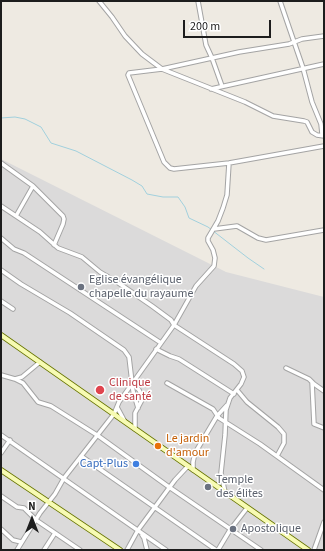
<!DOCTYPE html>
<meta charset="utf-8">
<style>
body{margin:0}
#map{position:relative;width:325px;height:551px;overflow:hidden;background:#eeeae2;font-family:"Source Sans 3",sans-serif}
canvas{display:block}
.frame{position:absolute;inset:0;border:2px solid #1d1d1d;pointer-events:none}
.north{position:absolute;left:12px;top:499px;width:40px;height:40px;-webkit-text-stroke:3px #fff;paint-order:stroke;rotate:0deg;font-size:11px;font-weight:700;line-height:16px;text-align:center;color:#1d1d1d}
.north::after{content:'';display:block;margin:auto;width:14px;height:18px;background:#1d1d1d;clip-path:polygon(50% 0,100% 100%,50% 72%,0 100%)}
.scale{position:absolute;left:183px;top:20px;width:88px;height:18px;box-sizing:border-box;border:2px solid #1d1d1d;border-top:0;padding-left:5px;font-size:12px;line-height:14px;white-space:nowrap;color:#1d1d1d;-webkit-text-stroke:3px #fff;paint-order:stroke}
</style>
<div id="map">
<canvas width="325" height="551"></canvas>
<div class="frame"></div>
<div class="north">N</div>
<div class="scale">200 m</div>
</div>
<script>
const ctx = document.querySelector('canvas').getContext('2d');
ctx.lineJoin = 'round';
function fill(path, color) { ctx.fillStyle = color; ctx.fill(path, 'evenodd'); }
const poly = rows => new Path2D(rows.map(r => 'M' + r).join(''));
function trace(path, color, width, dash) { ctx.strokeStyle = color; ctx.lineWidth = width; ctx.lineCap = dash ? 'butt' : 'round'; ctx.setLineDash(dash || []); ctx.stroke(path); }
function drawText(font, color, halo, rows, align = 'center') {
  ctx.font = font + ' "Source Sans 3",sans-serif'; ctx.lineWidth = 3; ctx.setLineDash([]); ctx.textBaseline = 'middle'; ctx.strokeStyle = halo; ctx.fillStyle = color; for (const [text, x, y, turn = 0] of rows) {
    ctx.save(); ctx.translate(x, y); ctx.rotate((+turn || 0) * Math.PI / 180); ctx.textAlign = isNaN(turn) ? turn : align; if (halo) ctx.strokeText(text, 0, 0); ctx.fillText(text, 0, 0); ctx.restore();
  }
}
fill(poly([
 [1,159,226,272,324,297,324,550,1,550]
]), '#dbdada');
trace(poly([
 [1,118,15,117,25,119,41,127,51,143,76,151,132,180,142,186,147,194,163,197,178,197,185,207,189,218,208,227,248,258,264,269]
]), '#a1d0dd', 1);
const street = poly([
 [99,1,112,17,125,36,142,54,162,69,245,102,273,116,304,121,307,122,312,132,317,135,324,136],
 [198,1,206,45,212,58,222,86],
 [280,1,303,68,312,102,321,124,322,134,324,136],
 [324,36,302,39,289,44,239,52,162,69,129,73,128,75,164,162,170,168,174,169,229,163,324,146],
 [211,89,324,64],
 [1,163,33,186,63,216,64,219,63,224,54,245],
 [1,206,40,232,58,248,82,257,100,272,117,282,152,306,171,320,174,325,234,364,242,371,244,377,241,384,230,398,226,410,225,435,221,473,225,492],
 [16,216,33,186],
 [214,229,237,226,258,238,266,240,324,230],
 [1,238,14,249,24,253,161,343],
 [1,270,21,284,70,313,124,350,129,357,133,391,138,408],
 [1,301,13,309],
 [156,349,170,356,179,359,234,394],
 [286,368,309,379,314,384,324,391],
 [1,375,15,379,22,377,40,362],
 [15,379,23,383,38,402,51,406,97,435,169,487,261,550],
 [312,382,314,424,324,428],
 [133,383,139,390,143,398,135,413,135,429],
 [167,383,213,409,219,418,260,444,324,490],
 [237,390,247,402,278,427,284,434,284,443,277,456],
 [117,407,124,420],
 [1,435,166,550],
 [1,453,10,440],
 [81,456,216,550],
 [193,470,193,462,195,453,217,416,227,405],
 [1,496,17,507,24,508,36,520,80,550],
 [1,529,13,540,21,542],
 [142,535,144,538,147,550],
 [17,550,40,513,55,494,64,478,114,414,119,402,174,325,196,286,214,266,215,258,213,250,208,241,208,238,218,221,223,208,227,195,229,163],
 [44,550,55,533],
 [127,550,138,530,175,480,188,466],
 [218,550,230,530,247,508],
 [314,550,324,522]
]);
const secondary = poly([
 [1,335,308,550],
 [1,470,120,550]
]);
trace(street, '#a4a4a4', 5.5);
trace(secondary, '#687502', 6);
trace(street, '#fff', 3.5);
trace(secondary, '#f7fbb3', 4.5);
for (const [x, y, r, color] of [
 [81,287,4,"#6b7280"],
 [100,390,5,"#e0444e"],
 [158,446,4,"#e8710a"],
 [136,464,4,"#3f7fe0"],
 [208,487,4,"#6b7280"],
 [233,529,4,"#6b7280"]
]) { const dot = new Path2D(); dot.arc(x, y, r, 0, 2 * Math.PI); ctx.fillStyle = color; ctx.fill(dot); trace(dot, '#fff', 1.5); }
drawText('12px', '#5b616d', '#fff', [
 ["Eglise évangélique",89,280],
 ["chapelle du rayaume",89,294],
 ["Temple",216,480],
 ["des élites",216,494],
 ["Apostolique",241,529]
], 'left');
drawText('12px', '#be3a42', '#fff', [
 ["Clinique",109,383],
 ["de santé",109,397]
], 'left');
drawText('12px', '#c56008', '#fff', [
 ["Le jardin",166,439],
 ["d'amour",166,453]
], 'left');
drawText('12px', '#366cbe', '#fff', [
 ["Capt-Plus",128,464]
], 'right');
</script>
